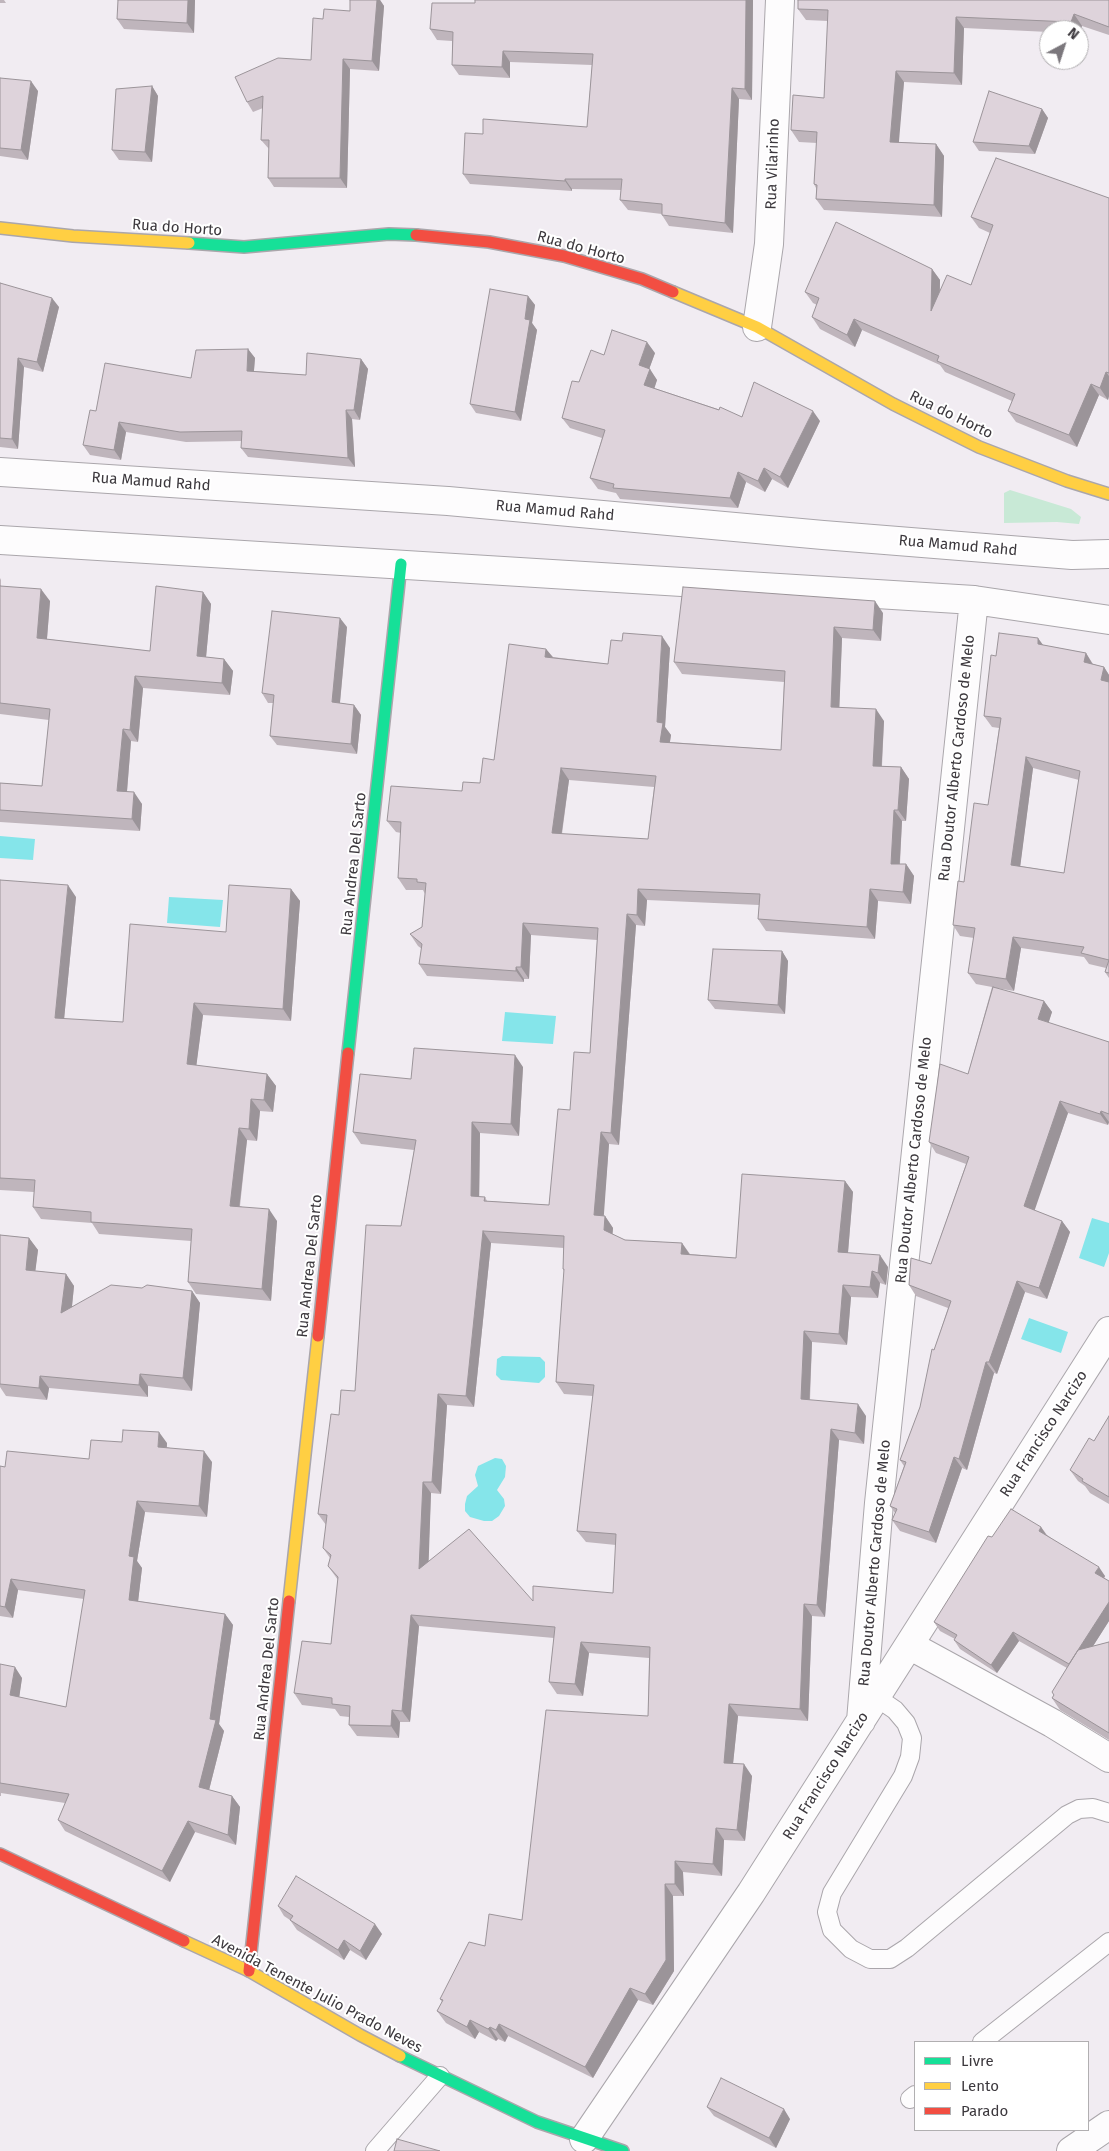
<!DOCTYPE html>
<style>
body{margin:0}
#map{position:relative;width:1109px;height:2151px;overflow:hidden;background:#f1ecf2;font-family:"Fira Sans",sans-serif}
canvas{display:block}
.legend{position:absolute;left:914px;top:2041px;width:175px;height:90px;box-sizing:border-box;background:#fff;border:1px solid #b1afb1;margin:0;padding:6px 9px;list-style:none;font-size:15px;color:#3c383d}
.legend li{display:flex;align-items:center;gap:10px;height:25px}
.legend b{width:25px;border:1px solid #b1afb1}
.north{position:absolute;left:1039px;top:20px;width:50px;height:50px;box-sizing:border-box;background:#fff;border:1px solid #b1afb1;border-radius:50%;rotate:40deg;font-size:14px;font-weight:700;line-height:20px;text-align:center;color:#3c383d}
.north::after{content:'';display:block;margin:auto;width:18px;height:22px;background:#7b777c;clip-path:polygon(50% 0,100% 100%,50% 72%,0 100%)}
</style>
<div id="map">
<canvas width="1109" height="2151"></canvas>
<ul class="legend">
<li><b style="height:6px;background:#16e098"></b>Livre</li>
<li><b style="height:6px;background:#ffcf43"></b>Lento</li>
<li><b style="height:6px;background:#f24e42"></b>Parado</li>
</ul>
<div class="north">N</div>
</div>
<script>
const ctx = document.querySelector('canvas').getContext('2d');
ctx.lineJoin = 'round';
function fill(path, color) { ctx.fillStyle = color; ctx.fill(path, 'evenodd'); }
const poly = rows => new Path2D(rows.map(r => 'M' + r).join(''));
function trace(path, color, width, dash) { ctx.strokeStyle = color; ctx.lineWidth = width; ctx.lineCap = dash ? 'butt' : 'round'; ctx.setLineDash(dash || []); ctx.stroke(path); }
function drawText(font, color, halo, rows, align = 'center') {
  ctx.font = font + ' "Fira Sans",sans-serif'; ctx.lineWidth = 4; ctx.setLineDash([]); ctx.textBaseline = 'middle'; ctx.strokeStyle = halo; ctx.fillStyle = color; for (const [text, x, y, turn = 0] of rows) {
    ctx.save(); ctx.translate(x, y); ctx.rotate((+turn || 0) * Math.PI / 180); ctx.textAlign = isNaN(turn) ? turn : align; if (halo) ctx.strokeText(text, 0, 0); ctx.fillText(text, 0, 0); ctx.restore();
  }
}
fill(poly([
 [1010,490,1071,509,1081,517,1079,524,1057,522,1004,523,1004,493]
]), '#c8e9d6');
fill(poly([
 [0,836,35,839,33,860,0,858],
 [169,897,223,900,220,927,167,923],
 [505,1012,556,1016,553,1044,502,1041],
 [1092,1218,1109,1223,1109,1253,1104,1267,1079,1258],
 [1029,1318,1068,1332,1061,1353,1021,1339],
 [502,1356,540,1357,545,1362,545,1377,539,1383,501,1380,496,1375,497,1359],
 [495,1458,502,1459,506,1466,505,1477,497,1490,504,1499,505,1506,499,1516,492,1521,484,1521,470,1517,465,1511,465,1504,467,1496,478,1486,475,1475,478,1466]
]), '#85e5ea');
const lane = poly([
 [876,1697,895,1710,906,1723,912,1738,910,1757,903,1776,832,1893,827,1912,832,1930,851,1949,870,1959,890,1959,907,1948,1067,1815,1079,1809,1093,1808,1109,1813],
 [982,2042,1109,1942],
 [910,2099,915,2095],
 [375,2151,440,2076]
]);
const street = poly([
 [757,327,769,244,780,0],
 [0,472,448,501,823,535,1072,555,1109,554],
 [0,540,974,600,1109,620],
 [909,1645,1052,1723,1109,1758],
 [861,1721,879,1503,974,600],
 [584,2139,751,1893,1109,1331],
 [1071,2151,1109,2125]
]);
const fast = poly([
 [189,243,244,247,389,234,416,235],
 [348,1053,401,564],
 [400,2056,537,2122,623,2151]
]);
const slow = poly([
 [0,228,73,236,189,243],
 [673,292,757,327,893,404,979,447,1067,481,1109,494],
 [289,1601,318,1336],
 [184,1941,249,1971,360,2035,400,2056]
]);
const jam = poly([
 [416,235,489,242,564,256,642,279,673,292],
 [318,1336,348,1053],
 [0,1854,184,1941],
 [249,1971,289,1601]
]);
trace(lane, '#aaa6ab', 20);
trace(street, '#aaa6ab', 30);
trace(fast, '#aaa6ab', 14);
trace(slow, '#aaa6ab', 14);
trace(jam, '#aaa6ab', 14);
trace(lane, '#fdfcfd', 18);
trace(street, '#fdfcfd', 28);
trace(fast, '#16e098', 11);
trace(slow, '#ffcf43', 11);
trace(jam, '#f24e42', 11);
fill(poly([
 [0,0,4,0,6,3,0,3],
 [195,0,194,33,124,29,117,19],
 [350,0,380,0,384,6,379,71,350,69,347,188,274,187,268,178,269,149,261,140,263,108,253,112,247,102,311,60,323,19,350,11],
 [475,0,753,0,752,100,739,99,733,233,669,226,662,215,662,214,628,210,620,200,621,190,572,189,572,191,470,184,463,174,587,127,592,65,510,62,510,78,459,75,452,65,452,41,437,40,430,29,475,3],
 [1109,0,1109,35,1082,26,1079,33,1079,30,1049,30,1049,32,964,28,962,85,904,82,898,142,936,144,944,156,942,217,824,210,816,199,816,188,814,184,817,143,799,142,791,130,824,98,828,21,806,20,798,9],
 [0,78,38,91,28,160,0,156],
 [152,86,158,96,152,162,119,160,112,150],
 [1042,109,1048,118,1035,154,979,151,973,142],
 [1109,198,1109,396,1108,400,1099,395,1077,447,1016,422,1008,411,1012,401,945,372,940,365,862,330,855,347,820,329,812,317,817,305,813,303,805,292,932,269,940,280,940,290,971,285,990,233,979,228,971,217],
 [0,283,59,307,43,372,24,367,18,449,0,447],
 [528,296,535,305,532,323,537,330,521,421,476,413,470,404],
 [248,349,255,358,254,371,306,375,361,359,368,369,360,420,352,419,355,467,248,457,241,448,242,441,186,442,126,432,121,460,90,455,83,445,96,411,191,378],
 [655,353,649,369,657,380,654,388,742,417,820,421,788,488,772,479,765,492,746,482,738,508,620,499,616,493,598,489,590,478,602,438,570,428,562,418,579,382,604,355],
 [0,578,1,580,1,586,50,601,47,639,150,651,203,592,211,604,206,657,224,659,233,671,230,695,143,688,138,742,131,741,127,792,142,804,140,831,0,822,0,783,42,786,49,720,0,714],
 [883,613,881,641,842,638,839,707,884,721,882,766,901,767,909,779,906,821,902,821,900,864,906,864,914,876,911,904,878,901,875,939,766,931,758,919,759,905,647,900,645,926,636,925,619,1145,609,1144,603,1216,605,1216,613,1228,612,1234,625,1240,682,1243,690,1254,736,1258,845,1181,853,1192,848,1253,888,1267,886,1285,880,1283,878,1298,851,1297,847,1345,812,1342,810,1400,866,1416,864,1444,839,1440,825,1617,812,1616,808,1721,738,1716,733,1763,752,1776,745,1841,724,1840,722,1876,683,1872,684,1896,673,1896,674,1971,653,2005,638,2000,593,2078,508,2036,505,2042,498,2039,496,2041,479,2032,475,2039,446,2023,437,2011,442,2002,440,1999,485,1946,522,1920,648,1716,649,1658,589,1653,583,1696,557,1694,549,1682,554,1638,419,1626,410,1722,400,1722,399,1738,357,1736,349,1725,349,1717,340,1716,335,1709,302,1705,294,1693,331,1644,338,1580,328,1566,330,1558,323,1548,326,1525,318,1514,339,1415,355,1391,401,1226,414,1150,361,1144,353,1132,411,1079,523,1067,519,1136,480,1133,479,1197,485,1197,487,1201,549,1205,570,1110,590,1053,597,940,531,935,529,979,524,979,524,982,427,976,419,964,422,949,418,946,410,934,422,927,425,894,423,890,406,890,398,878,401,833,396,832,387,821,480,783,494,760,546,649,553,657,608,664,670,648,665,727,671,735,670,742,781,750,784,682,682,674,674,662],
 [569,780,654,787,648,839,562,834],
 [491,1243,564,1248,563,1269,564,1271,556,1382,564,1394,593,1396,577,1531,586,1542,616,1545,613,1593,533,1601,428,1562,431,1493,441,1494,447,1405,474,1407],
 [347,627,340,703,354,705,361,715,357,754,277,745,270,736,273,703,268,703,262,693],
 [1043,645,1086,653,1093,664,1104,667,1109,675,1109,978,1105,972,1106,968,1089,964,1084,957,1021,948,1014,991,996,988,1044,1001,1052,1012,1048,1023,1109,1042,1109,1122,1108,1125,1068,1113,1034,1210,1062,1221,1070,1232,1047,1299,1025,1292,997,1374,994,1373,967,1470,962,1468,936,1543,900,1531,892,1520,895,1513,890,1506,904,1466,900,1460,920,1407,934,1350,948,1308,916,1296,909,1285,931,1264,966,1164,936,1153,929,1142,968,1074,992,987,976,984,968,973,974,938,960,936,953,925,964,882,988,805,999,728,992,727,984,716,996,656],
 [1033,768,1079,780,1064,873,1020,866],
 [0,880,76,897,64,1019,123,1022,226,932,291,889,300,901,291,1021,203,1015,196,1066,267,1074,276,1086,273,1112,260,1111,257,1141,247,1140,240,1206,277,1221,271,1301,196,1294,188,1282,191,1241,99,1234,92,1223,41,1219,33,1207,34,1192,0,1190],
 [782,951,788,961,785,1014,715,1009,708,1000],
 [0,1235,29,1238,38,1250,35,1271,66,1274,74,1286,72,1307,142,1288,192,1291,200,1303,192,1391,148,1386,148,1397,49,1388,47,1400,6,1396,0,1387],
 [1109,1416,1109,1504,1090,1493,1085,1486,1078,1481,1070,1470,1094,1441],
 [122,1442,167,1443,167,1447,212,1462,207,1517,145,1512,137,1561,142,1568,138,1601,225,1614,233,1625,219,1724,224,1731,209,1790,232,1796,240,1807,236,1845,195,1832,170,1882,65,1831,58,1820,65,1803,1,1793,1,1796,0,1796,0,1664,22,1678,19,1697,66,1707,84,1599,18,1590,13,1618,0,1616,0,1466,5,1467,89,1459],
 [1041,1527,1047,1535,1105,1576,1104,1578,1109,1581,1109,1621,1093,1646,1109,1642,1109,1740,1060,1710,1052,1698,1054,1695,1052,1692,1067,1668,1019,1641,997,1673,960,1649,954,1640,955,1639,940,1631,934,1622,992,1537],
 [278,1906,382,1934,366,1960,350,1950,344,1960,297,1930,290,1920,284,1916],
 [707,2107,790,2119,776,2148,714,2116]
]), '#bfb5bc');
fill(poly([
 [188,0,195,0,194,33,187,23],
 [377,0,380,0,384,6,379,71,372,61],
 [746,0,753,0,752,100,745,89],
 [1074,14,1082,26,1079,33,1079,30,1076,30,1071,22],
 [956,17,964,28,962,85,954,73],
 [503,51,510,62,510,78,502,67],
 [343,59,350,69,347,188,340,178],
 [896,71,904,82,898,153,890,142],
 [31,81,38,91,28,160,21,150],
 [152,86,158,96,152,162,145,152],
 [732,88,739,99,733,233,725,223],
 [1042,109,1048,118,1035,154,1029,146],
 [936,144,944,156,942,217,934,205],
 [565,179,572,189,572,191,565,181],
 [932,269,940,280,939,323,931,311],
 [528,296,535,305,532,323,537,330,521,421,515,412,525,319],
 [52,298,59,307,43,372,37,362],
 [854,319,862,330,855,347,847,335],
 [647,342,655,353,647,375,639,365],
 [248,349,255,358,253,381,247,371],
 [18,358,24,367,18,449,12,439],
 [361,359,368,369,360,420,354,410],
 [650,369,657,380,652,396,644,385],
 [1106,372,1109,376,1109,396,1108,400,1100,388],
 [1091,384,1099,395,1077,447,1069,435],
 [346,410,352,419,355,467,348,458],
 [813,411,820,421,788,488,780,477],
 [119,422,126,432,121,460,114,450],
 [764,468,772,479,765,492,758,481],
 [738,472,746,482,738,508,730,498],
 [41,589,50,601,46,650,37,638],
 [203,592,211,604,205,668,197,656],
 [875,601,883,613,881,641,873,630],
 [340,618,347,627,339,712,332,702],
 [834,627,842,638,839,718,831,707],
 [662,636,670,648,665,727,671,735,668,753,660,742,657,722],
 [1038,638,1046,649,1038,644],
 [546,649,555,660,545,657],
 [1086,653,1093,665,1084,662],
 [224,659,233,671,230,695,222,683],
 [1104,667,1109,675,1109,690,1101,680],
 [135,676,143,688,138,742,130,730],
 [354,705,361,715,357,754,351,744],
 [876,709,884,721,881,777,873,766],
 [123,729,131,741,126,803,117,791],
 [1026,757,1033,768,1019,876,1011,865],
 [901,767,909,779,906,821,898,810],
 [561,768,569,780,560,845,552,833],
 [134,792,142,804,140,831,132,819],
 [894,810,902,821,899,875,891,864],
 [906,864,914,876,911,904,903,892],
 [68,885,76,897,63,1030,55,1018],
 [291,889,300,901,291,1021,283,1009],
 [638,889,647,900,645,926,637,915],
 [870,889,878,901,875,939,867,927],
 [627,914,636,925,619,1145,611,1133],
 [523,923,531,935,529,979,521,967],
 [1013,937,1021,948,1014,991,1006,979],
 [782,951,788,961,785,1014,778,1005],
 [516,967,524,979,524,982,516,971],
 [1044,1001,1052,1012,1046,1031,1038,1019],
 [194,1003,203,1015,195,1076,187,1064],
 [515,1055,523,1067,519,1136,511,1124],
 [267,1074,276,1086,273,1112,264,1100],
 [251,1099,260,1111,257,1141,249,1129],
 [1060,1101,1068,1113,1032,1218,1024,1206],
 [1101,1111,1109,1122,1108,1125,1100,1114],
 [472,1122,480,1133,479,1208,471,1196],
 [239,1128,247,1140,238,1218,230,1206],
 [601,1132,609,1144,603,1227,594,1215],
 [845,1181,853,1192,847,1264,838,1252],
 [269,1209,277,1221,271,1301,262,1289],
 [605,1216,613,1228,612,1242,604,1230],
 [1062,1221,1070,1232,1047,1299,1039,1288],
 [483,1231,491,1243,474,1407,466,1396],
 [29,1238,38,1250,34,1282,26,1270],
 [682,1243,690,1255,681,1254],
 [880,1255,888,1267,886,1285,878,1273],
 [872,1271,880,1283,878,1298,870,1287],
 [66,1274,74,1286,70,1325,61,1313],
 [1017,1281,1025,1292,997,1374,989,1362],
 [843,1285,851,1297,847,1345,839,1334],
 [192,1291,200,1303,192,1391,183,1378],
 [804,1331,812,1342,809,1411,801,1399],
 [986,1362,994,1373,967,1470,959,1459],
 [140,1374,148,1386,148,1397,139,1385],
 [40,1376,49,1388,47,1400,39,1388],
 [438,1394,447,1405,441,1494,432,1482],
 [858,1404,866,1416,864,1444,855,1433],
 [831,1429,839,1440,825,1617,817,1605],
 [159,1432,167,1443,166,1457,158,1447],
 [204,1451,212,1462,207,1517,199,1506],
 [954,1457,962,1468,936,1543,929,1532],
 [423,1482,431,1493,428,1581,419,1569],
 [137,1501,145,1512,137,1561,142,1568,137,1611,129,1600,129,1556],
 [1041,1527,1047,1536,1039,1531],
 [1099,1567,1105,1576,1102,1582,1095,1573],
 [11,1579,18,1590,13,1618,5,1607],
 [1109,1602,1109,1621,1076,1673,1069,1664],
 [804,1604,812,1616,808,1721,800,1709],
 [225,1614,233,1625,219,1724,224,1731,207,1798,199,1787,210,1719],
 [411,1615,419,1626,410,1722,402,1711],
 [1013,1632,1019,1641,997,1673,991,1665],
 [581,1642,589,1653,583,1696,575,1684],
 [15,1667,22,1678,18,1706,10,1695],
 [729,1704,738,1716,732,1774,724,1763],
 [392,1710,400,1722,399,1738,391,1726],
 [744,1764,752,1776,745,1841,737,1830],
 [232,1796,240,1807,236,1845,228,1835],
 [188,1821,195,1832,170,1882,162,1871],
 [716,1828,724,1840,722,1876,713,1864],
 [675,1861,683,1872,684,1896,675,1884],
 [665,1884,673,1896,674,1971,653,2005,645,1994],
 [375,1924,382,1934,366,1960,360,1951],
 [344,1940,350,1950,344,1960,338,1950],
 [630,1988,638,2000,593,2078,585,2067],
 [470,2020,479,2032,475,2039,467,2027],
 [499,2024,508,2036,505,2042,496,2030],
 [490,2027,498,2039,496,2041,488,2029],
 [784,2109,790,2119,776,2148,769,2138]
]), '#9b9499');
const building = poly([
 [118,0,188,0,187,23,117,19,118,0],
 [350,0,377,0,372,61,343,59,340,178,268,178,269,140,261,140,263,96,247,102,235,77,278,58,311,60,313,18,323,19,324,9,350,11,350,0],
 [475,0,746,0,745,89,732,88,725,223,662,215,662,204,620,200,622,179,565,179,565,181,463,174,465,133,483,134,483,119,587,127,593,54,503,51,502,67,452,65,453,32,430,29,432,3,475,3,475,0],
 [798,0,1109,0,1109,27,1074,14,1071,22,956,17,954,73,896,71,890,142,936,144,934,205,816,199,817,185,814,184,817,132,791,130,793,95,824,98,828,10,798,9,798,0],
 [0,78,31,81,21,150,0,148,0,78],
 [152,86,145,152,112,150,116,89,152,86],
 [989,91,1042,109,1029,146,973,142,989,91],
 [996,158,1109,198,1109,373,1106,372,1100,388,1091,384,1069,435,1008,411,1015,394,937,361,939,356,854,319,847,335,812,317,819,298,805,292,836,222,932,269,931,311,947,275,971,285,993,225,971,217,996,158],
 [0,283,52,298,37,362,18,358,12,439,0,438,0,283],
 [490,289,528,296,525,319,530,320,515,412,470,404,490,289],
 [612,330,647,342,639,365,650,369,644,385,719,410,720,407,742,417,754,382,813,411,780,477,764,468,758,481,738,472,730,498,613,488,614,484,590,478,605,430,562,418,572,381,579,382,591,350,604,355,612,330],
 [248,349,247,371,306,375,307,353,361,359,354,410,346,410,348,458,241,448,242,431,180,432,119,422,114,450,83,445,90,410,96,411,105,363,191,378,196,350,248,349],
 [0,586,41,589,37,638,150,651,156,586,203,592,197,656,224,659,222,683,135,676,130,730,123,729,117,791,134,792,132,819,0,810,0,783,42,786,50,709,0,703,0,586],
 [683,587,875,601,873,630,834,627,831,707,876,709,873,766,901,767,898,810,894,810,891,864,906,864,903,892,870,889,867,927,758,919,760,894,638,889,637,915,627,914,611,1133,601,1132,594,1215,605,1216,604,1230,625,1240,682,1243,681,1254,736,1258,742,1174,845,1181,838,1252,880,1255,878,1273,872,1271,870,1287,843,1285,839,1334,804,1331,801,1399,858,1404,855,1433,831,1429,817,1605,804,1604,800,1709,729,1704,724,1763,744,1764,737,1830,716,1828,713,1864,675,1861,675,1884,665,1884,666,1960,645,1994,630,1988,585,2067,499,2024,496,2030,490,2027,488,2029,470,2020,467,2027,437,2011,443,2000,440,1999,469,1942,485,1946,489,1914,522,1920,546,1710,648,1716,650,1647,581,1642,575,1684,549,1682,555,1627,411,1615,402,1711,392,1710,391,1726,349,1725,350,1706,332,1704,332,1698,294,1693,302,1641,331,1644,338,1577,328,1566,331,1555,323,1548,327,1515,318,1514,331,1414,339,1415,341,1390,355,1391,366,1225,401,1226,416,1140,353,1132,360,1074,411,1079,414,1048,515,1055,511,1124,472,1122,471,1196,485,1197,484,1201,549,1205,558,1109,570,1110,574,1052,590,1053,598,928,523,923,521,967,516,967,516,971,419,964,422,944,410,934,422,927,426,883,417,882,417,879,398,878,401,822,387,821,391,786,462,791,463,782,480,783,483,758,494,760,509,644,546,649,545,657,608,664,611,640,622,641,623,633,662,636,657,722,663,723,660,742,781,750,785,671,674,662,683,587],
 [561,768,656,776,648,839,552,833,561,768],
 [483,1231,564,1236,563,1269,564,1269,556,1382,594,1385,577,1531,616,1534,613,1593,533,1586,533,1601,469,1529,419,1569,423,1482,432,1482,438,1394,466,1396,483,1231],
 [272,611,340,618,332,702,354,705,351,744,270,736,274,695,262,693,272,611],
 [999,633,1038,638,1038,644,1086,653,1084,662,1104,667,1101,680,1109,682,1109,960,1081,953,1084,947,1013,937,1006,979,968,973,975,928,953,925,958,881,964,882,974,803,988,805,1001,718,984,716,991,655,996,656,999,633],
 [1026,757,1080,771,1064,873,1011,865,1026,757],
 [0,880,68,885,55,1018,123,1022,130,924,226,932,229,885,291,889,283,1009,194,1003,187,1064,267,1074,264,1100,251,1099,249,1129,239,1128,230,1206,269,1209,262,1289,188,1282,192,1229,91,1222,91,1212,33,1207,35,1180,0,1178,0,880],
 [713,949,782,951,778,1005,708,1000,713,949],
 [1109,960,1109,973,1105,972,1109,960],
 [993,987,1044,1001,1038,1019,1109,1042,1109,1114,1101,1111,1100,1114,1060,1101,1024,1206,1062,1221,1039,1288,1017,1281,989,1362,986,1362,959,1459,954,1457,929,1532,892,1520,897,1509,890,1506,906,1462,900,1460,920,1407,932,1349,934,1350,951,1301,909,1285,911,1258,931,1264,969,1157,929,1142,940,1064,968,1074,993,987],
 [0,1235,29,1238,26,1270,66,1274,61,1313,111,1285,142,1288,147,1285,192,1291,183,1378,140,1374,139,1385,40,1376,39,1388,0,1384,0,1235],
 [1109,1416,1109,1497,1082,1481,1083,1479,1070,1470,1089,1438,1094,1441,1109,1416],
 [123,1430,159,1432,158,1447,204,1451,199,1506,137,1501,129,1556,134,1557,129,1600,225,1614,210,1719,216,1720,199,1787,232,1796,228,1835,188,1821,162,1871,58,1820,69,1794,0,1783,0,1664,15,1667,10,1695,66,1707,85,1590,11,1579,5,1607,0,1606,0,1466,5,1467,7,1451,89,1459,91,1440,122,1442,123,1430],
 [1011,1509,1041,1527,1039,1531,1099,1567,1095,1573,1109,1581,1109,1602,1069,1664,1013,1632,991,1665,954,1640,957,1635,934,1622,988,1536,992,1537,1011,1509],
 [1109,1642,1109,1733,1052,1698,1054,1695,1052,1692,1078,1650,1109,1642],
 [296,1876,375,1924,360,1951,344,1940,338,1950,290,1920,293,1916,278,1906,296,1876],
 [721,2078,784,2109,769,2138,707,2107,721,2078],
 [397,2139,440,2151,394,2151,397,2139]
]);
fill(building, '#ded3db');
trace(building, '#9b9499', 1);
drawText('15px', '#3c383d', '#fff', [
 ["Rua Vilarinho",773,164,-88],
 ["Rua do Horto",177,228,4],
 ["Rua do Horto",581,248,15],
 ["Rua do Horto",951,415,26],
 ["Rua Mamud Rahd",151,482,4],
 ["Rua Mamud Rahd",555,511,5],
 ["Rua Mamud Rahd",958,546,5],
 ["Rua Doutor Alberto Cardoso de Melo",957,758,-84],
 ["Rua Andrea Del Sarto",354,864,-84],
 ["Rua Doutor Alberto Cardoso de Melo",914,1160,-84],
 ["Rua Andrea Del Sarto",310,1266,-84],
 ["Rua Francisco Narcizo",1044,1434,-57],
 ["Rua Doutor Alberto Cardoso de Melo",875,1563,-85],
 ["Rua Andrea Del Sarto",267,1669,-84],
 ["Rua Francisco Narcizo",826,1776,-58],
 ["Avenida Tenente Julio Prado Neves",317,1994,28]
]);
</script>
